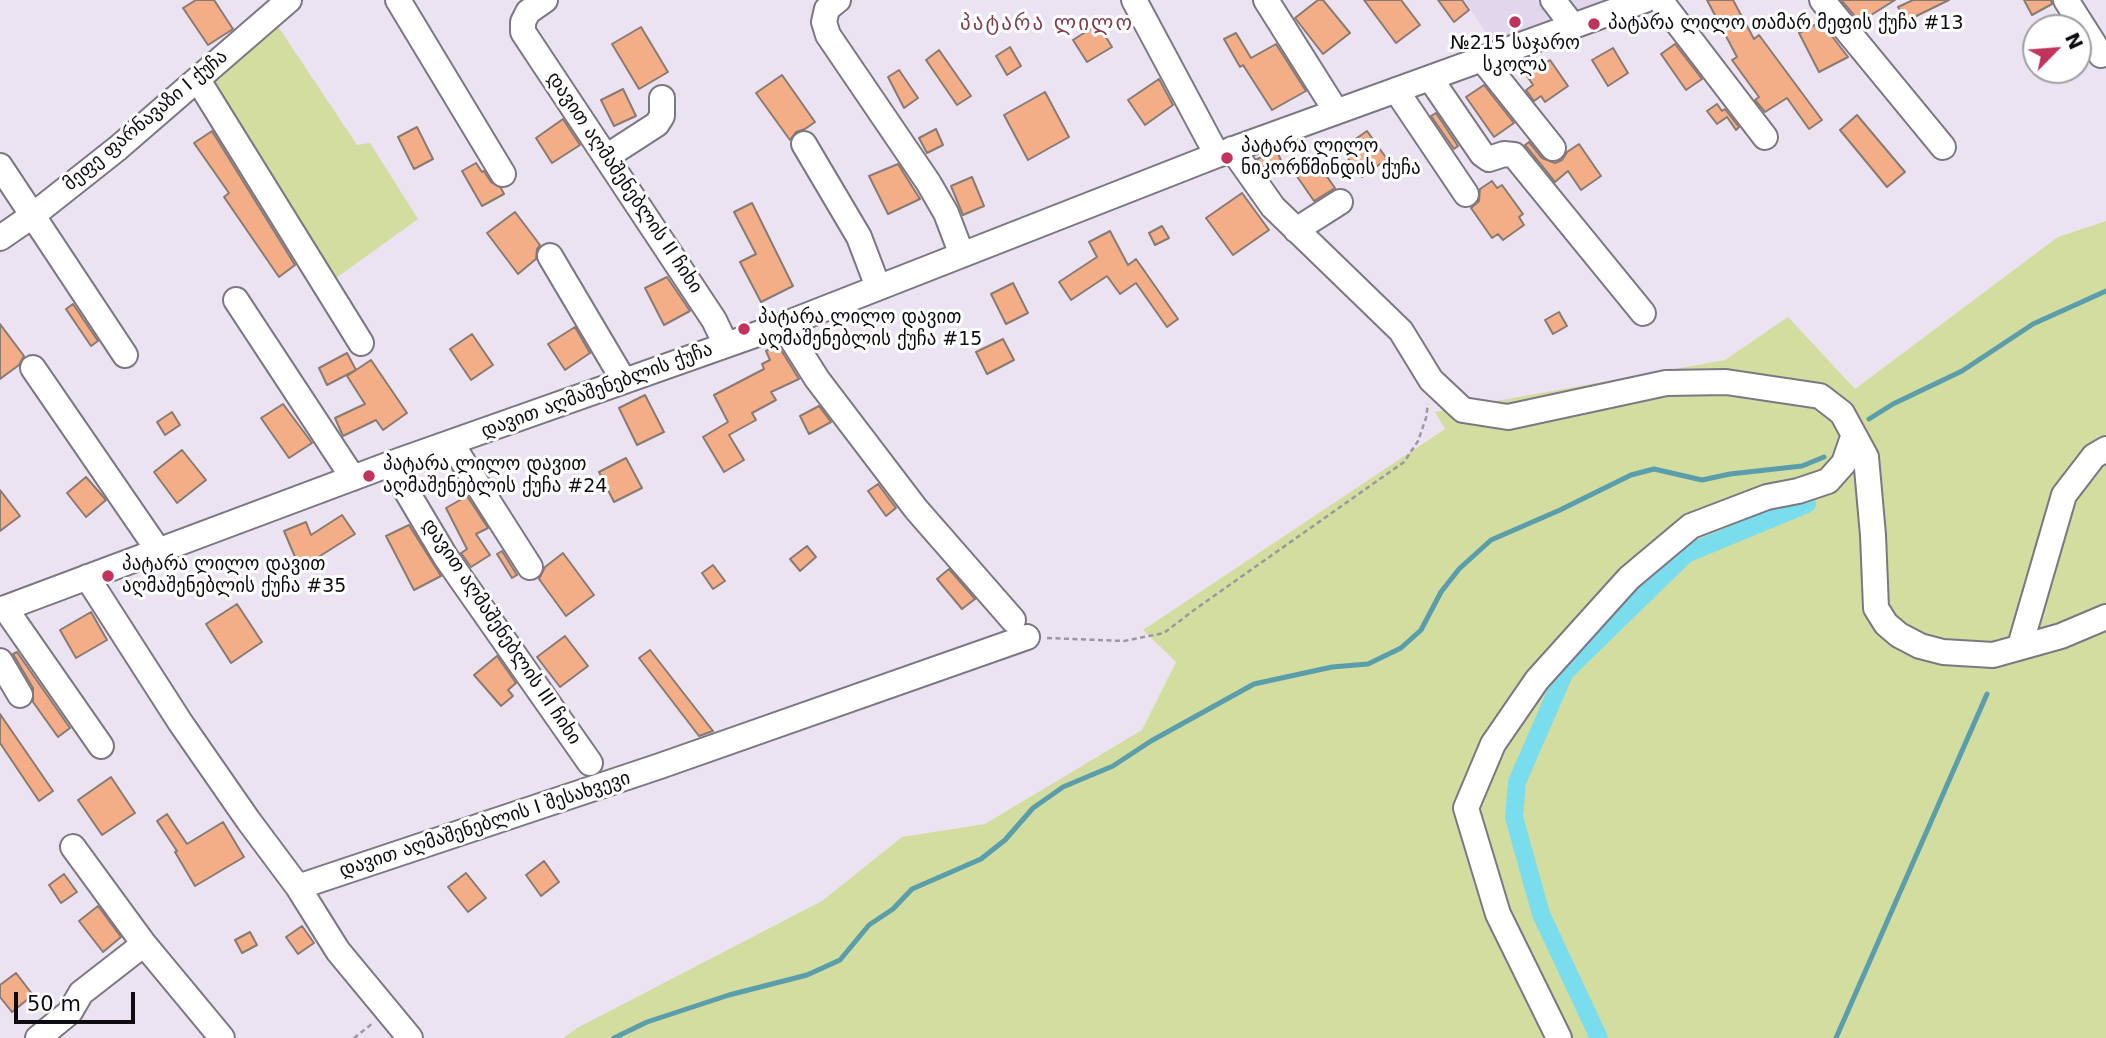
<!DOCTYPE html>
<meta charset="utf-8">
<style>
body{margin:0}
#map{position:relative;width:2106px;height:1038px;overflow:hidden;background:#ebe3f2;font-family:"DejaVu Sans",sans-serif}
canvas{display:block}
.north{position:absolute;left:2022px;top:14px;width:70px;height:70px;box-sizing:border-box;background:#fff;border:2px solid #9f9ea0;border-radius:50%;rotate:65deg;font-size:19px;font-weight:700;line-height:28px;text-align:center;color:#0f0c11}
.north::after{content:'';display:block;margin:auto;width:24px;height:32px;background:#c1325d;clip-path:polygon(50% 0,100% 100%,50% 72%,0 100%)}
.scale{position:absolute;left:14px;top:992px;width:121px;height:32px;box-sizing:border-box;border:4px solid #0f0c11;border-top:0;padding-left:9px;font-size:21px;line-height:24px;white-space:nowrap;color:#0f0c11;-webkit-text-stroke:5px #fff;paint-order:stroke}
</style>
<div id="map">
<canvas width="2106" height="1038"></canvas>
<div class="north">N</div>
<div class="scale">50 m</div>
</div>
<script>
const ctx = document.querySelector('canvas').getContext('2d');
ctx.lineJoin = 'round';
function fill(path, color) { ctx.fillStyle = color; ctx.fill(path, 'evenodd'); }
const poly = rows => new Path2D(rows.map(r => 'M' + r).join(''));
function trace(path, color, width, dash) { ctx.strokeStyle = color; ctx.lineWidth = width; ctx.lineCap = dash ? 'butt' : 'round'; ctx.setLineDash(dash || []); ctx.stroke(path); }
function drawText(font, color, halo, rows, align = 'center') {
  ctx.font = font + ' "DejaVu Sans","Noto Sans Georgian",sans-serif'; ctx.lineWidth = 6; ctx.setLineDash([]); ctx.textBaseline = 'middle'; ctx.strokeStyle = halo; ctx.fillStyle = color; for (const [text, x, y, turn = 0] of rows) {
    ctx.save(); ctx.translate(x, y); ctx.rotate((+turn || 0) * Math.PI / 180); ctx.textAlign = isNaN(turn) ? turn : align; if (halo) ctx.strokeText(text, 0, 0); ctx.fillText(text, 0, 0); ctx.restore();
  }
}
fill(poly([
 [1464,0,1609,0,1494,44]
]), '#e2d6ec');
fill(poly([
 [277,25,357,145,370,143,418,219,332,281,213,84],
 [2106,221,2106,1038,563,1038,577,1028,822,901,902,837,985,824,1142,730,1176,662,1143,630,1445,429,1435,412,1725,360,1788,317,1855,389,2058,237]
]), '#d2dd9f');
trace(poly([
 [1869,419,1893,404,1962,371,2033,324,2106,291],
 [614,1038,647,1022,729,995,807,975,840,960,869,925,893,909,912,889,981,859,1005,840,1033,808,1063,787,1113,766,1151,741,1254,684,1332,667,1368,664,1401,648,1421,630,1441,592,1459,569,1491,540,1560,510,1631,475,1654,469,1702,480,1730,474,1802,466,1824,457],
 [1836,1038,1987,694]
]), '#5a9eac', 5);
trace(poly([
 [1599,1038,1541,914,1514,817,1517,782,1565,672,1686,554,1807,504]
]), '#7addee', 18);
const building = poly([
 [196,0,214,0,233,29,208,45,183,8,196,0],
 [1318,0,1323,0,1350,33,1323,54,1295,18,1318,0],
 [1364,0,1401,0,1420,25,1396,43,1364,0],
 [1438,0,1462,0,1469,10,1454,22,1438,0],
 [1707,0,1733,0,1754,39,1759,35,1822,120,1809,129,1787,98,1765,112,1755,100,1759,97,1732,60,1737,57,1707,0],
 [1841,0,1895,0,1860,22,1841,0],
 [1913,0,1949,0,1906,21,1898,7,1913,0],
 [2024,0,2051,0,2052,4,2032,15,2024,0],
 [1821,22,1848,57,1819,72,1799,33,1821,22],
 [1098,24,1112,47,1087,62,1073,40,1098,24],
 [641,27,668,72,639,89,612,44,641,27],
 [1236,33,1251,58,1276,44,1306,91,1272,110,1243,65,1240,67,1224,39,1236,33],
 [1675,44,1702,79,1686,90,1661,54,1675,44],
 [1010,47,1021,66,1007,75,996,56,1010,47],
 [1613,48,1628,73,1608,86,1592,60,1613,48],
 [939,50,971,96,957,105,926,60,939,50],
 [1550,60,1568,86,1545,102,1541,96,1534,101,1526,90,1533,85,1527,76,1550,60],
 [899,70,918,98,904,108,888,77,899,70],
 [782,75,815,122,805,129,796,132,790,140,756,93,782,75],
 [1159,79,1173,105,1145,125,1128,100,1159,79],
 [1484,85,1514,123,1494,137,1466,97,1484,85],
 [623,89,636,116,614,126,601,100,623,89],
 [1045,92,1069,137,1028,160,1004,115,1045,92],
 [1717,104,1722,111,1725,109,1739,127,1736,130,1727,117,1717,124,1707,111,1717,104],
 [1436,113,1458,146,1454,149,1431,116,1436,113],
 [1857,115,1905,172,1887,187,1840,130,1857,115],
 [563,119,580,145,552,163,536,138,563,119],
 [417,127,433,159,414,169,398,137,417,127],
 [936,129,943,145,927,153,919,138,936,129],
 [212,131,295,265,279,277,224,197,229,193,194,143,212,131],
 [1367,131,1387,159,1362,177,1341,149,1367,131],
 [1529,142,1542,158,1555,163,1562,160,1567,152,1579,144,1601,176,1581,190,1568,171,1555,182,1525,145,1529,142],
 [1277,151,1282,163,1265,170,1257,159,1277,151],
 [1314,158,1335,188,1314,201,1294,172,1314,158],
 [476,163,482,172,484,171,491,182,501,188,504,194,482,206,462,171,476,163],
 [898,164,920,199,888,214,869,176,898,164],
 [972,177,984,206,963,215,951,186,972,177],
 [1492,181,1497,188,1502,185,1523,214,1519,217,1524,225,1503,240,1498,234,1492,238,1471,208,1479,201,1480,189,1492,181],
 [1242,193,1269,230,1233,255,1206,218,1242,193],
 [752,203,793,286,761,302,740,262,756,254,734,212,752,203],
 [515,212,540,245,537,249,536,259,518,274,487,233,515,212],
 [1162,226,1169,238,1155,245,1149,233,1162,226],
 [1110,231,1128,265,1136,259,1178,319,1167,327,1136,283,1120,294,1107,276,1071,300,1059,282,1097,257,1089,242,1110,231],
 [667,277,690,311,664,325,645,288,667,277],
 [1013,283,1028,313,1006,324,991,294,1013,283],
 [73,304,98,341,91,346,66,309,73,304],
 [1559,312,1567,326,1553,334,1545,320,1559,312],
 [0,324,24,356,19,365,0,379,0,324],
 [575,327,590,353,565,370,548,344,575,327],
 [472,334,493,365,471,380,450,349,472,334],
 [1003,339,1014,360,987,374,976,352,1003,339],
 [778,345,799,379,771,392,776,400,752,413,756,420,729,435,744,460,724,472,703,437,728,422,714,395,764,369,762,364,770,360,766,351,778,345],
 [347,353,356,370,327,385,319,368,347,353],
 [371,360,407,413,383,430,376,420,343,436,335,418,365,404,347,376,371,360],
 [645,395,664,432,637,445,619,408,645,395],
 [283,404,312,443,289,458,261,418,283,404],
 [819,406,831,422,809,434,800,416,819,406],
 [172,412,180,425,165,435,157,422,172,412],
 [182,450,206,480,177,503,154,472,182,450],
 [626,458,642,488,614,502,599,472,626,458],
 [86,477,106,500,86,517,67,493,86,477],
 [878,484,896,508,886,516,868,491,878,484],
 [0,490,20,516,0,531,0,490],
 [467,496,488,528,476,534,490,555,471,567,461,553,467,549,446,508,467,496],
 [342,515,355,534,320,556,322,562,301,571,284,531,306,522,311,535,342,515],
 [409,525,441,576,414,590,386,536,409,525],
 [807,546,816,557,800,571,790,559,807,546],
 [502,551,517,575,512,578,497,554,502,551],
 [563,553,594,595,566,616,539,579,545,567,563,553],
 [713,565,725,581,713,589,702,573,713,565],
 [949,569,975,599,962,609,937,579,949,569],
 [237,604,262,642,231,663,206,624,237,604],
 [91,612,107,640,76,658,60,630,91,612],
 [565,636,588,666,560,687,537,657,565,636],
 [650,650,713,731,699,736,639,658,650,650],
 [17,652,70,728,58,737,33,702,33,688,13,654,17,652],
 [497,656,516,683,508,690,513,696,501,706,474,675,497,656],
 [0,714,53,791,39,801,0,743,0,714],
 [111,777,135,813,102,835,78,800,111,777],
 [167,814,187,844,223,822,244,857,195,886,175,852,177,851,157,821,167,814],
 [544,861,559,882,541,896,526,875,544,861],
 [466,873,486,898,468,912,448,887,466,873],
 [64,874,77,892,61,903,49,885,64,874],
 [98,906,121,937,103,952,79,921,98,906],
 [302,926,314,943,298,954,286,937,302,926],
 [250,932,257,945,242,953,235,940,250,932],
 [16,973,33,995,12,1012,0,997,0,985,16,973]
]);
fill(building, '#f3ae88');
trace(building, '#897a72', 2);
const minor = poly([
 [398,0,503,174],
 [545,0,528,12,523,22,523,32,714,320,726,345],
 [838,0,827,9,824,22,828,35,928,182,946,213,962,255],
 [1134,0,1217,155],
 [1266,0,1336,111],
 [1553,0,1573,26],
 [1660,0,1765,137],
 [1822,0,1943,147],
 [2066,0,2101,55],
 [1482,59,1553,148],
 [1430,78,1482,154,1489,159,1504,154,1514,155,1643,313],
 [198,80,361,343],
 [1396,90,1466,194],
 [804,144,859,237,878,287],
 [1232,149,1273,207,1401,331,1431,380,1463,410,1508,417,1666,383,1726,382,1820,396,1842,413,1866,457,1873,535,1876,608,1886,624,1899,635,1920,646,1943,652,1993,655,2061,636,2106,617],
 [606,157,657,124,662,116,662,98],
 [0,166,125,355],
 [1296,230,1340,202],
 [0,238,32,216,118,148,289,0],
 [550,256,624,381],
 [236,300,353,478],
 [783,325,817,379,916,509,1013,620],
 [33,368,158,550],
 [451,443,530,567],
 [391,465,445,556,590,763],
 [87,577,180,722,248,820,298,887,338,951,410,1038],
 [5,608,101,746],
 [0,610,398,461,783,325,1217,155,1645,0],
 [2020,646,2064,495,2094,456,2106,449],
 [0,661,20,695],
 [298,887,660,766,1027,637],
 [144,944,222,1038],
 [38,1038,70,1012,81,993,144,944,73,847],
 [1559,1038,1498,914,1466,808,1493,744,1537,680,1629,578,1691,526,1767,497,1798,491,1828,481,1844,463,1853,437]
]);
trace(minor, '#7d7683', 28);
trace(poly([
 [1047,638,1124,641,1164,633,1194,610,1404,462,1418,441,1426,418,1428,404],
 [354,1038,373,1023]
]), '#9c96a1', 2.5, [5, 3.5]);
trace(minor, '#fff', 24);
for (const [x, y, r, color] of [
 [1515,22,7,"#c1325d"],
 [1594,24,7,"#c1325d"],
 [1227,158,7,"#c1325d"],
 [744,329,7,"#c1325d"],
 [369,476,7,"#c1325d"],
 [108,576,7,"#c1325d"]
]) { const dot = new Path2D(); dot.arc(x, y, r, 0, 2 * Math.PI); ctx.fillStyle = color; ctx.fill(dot); trace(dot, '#fff', 2.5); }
drawText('19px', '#0f0c11', '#fff', [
 ["პატარა ლილო თამარ მეფის ქუჩა #13",1608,24],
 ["№215 საჯარო",1515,44,"center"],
 ["სკოლა",1515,66,"center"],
 ["პატარა ლილო",1241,147],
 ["ნიკორწმინდის ქუჩა",1241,169],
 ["პატარა ლილო დავით",758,318],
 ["აღმაშენებლის ქუჩა #15",758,340],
 ["პატარა ლილო დავით",383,465],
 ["აღმაშენებლის ქუჩა #24",383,487],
 ["პატარა ლილო დავით",122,565],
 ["აღმაშენებლის ქუჩა #35",122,587]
], 'left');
drawText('19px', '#0f0c11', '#fff', [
 ["მეფე ფარნავაზი I ქუჩა",146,121,-40],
 ["დავით აღმაშენებლის II ჩიხი",624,183,56],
 ["დავით აღმაშენებლის ქუჩა",597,391,-20],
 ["დავით აღმაშენებლის III ჩიხი",501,632,56],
 ["დავით აღმაშენებლის I შესახვევი",485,825,-18]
]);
ctx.letterSpacing = '2px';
drawText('21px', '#833c4c', '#fff', [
 ["პატარა ლილო",1047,25]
]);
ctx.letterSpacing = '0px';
</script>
